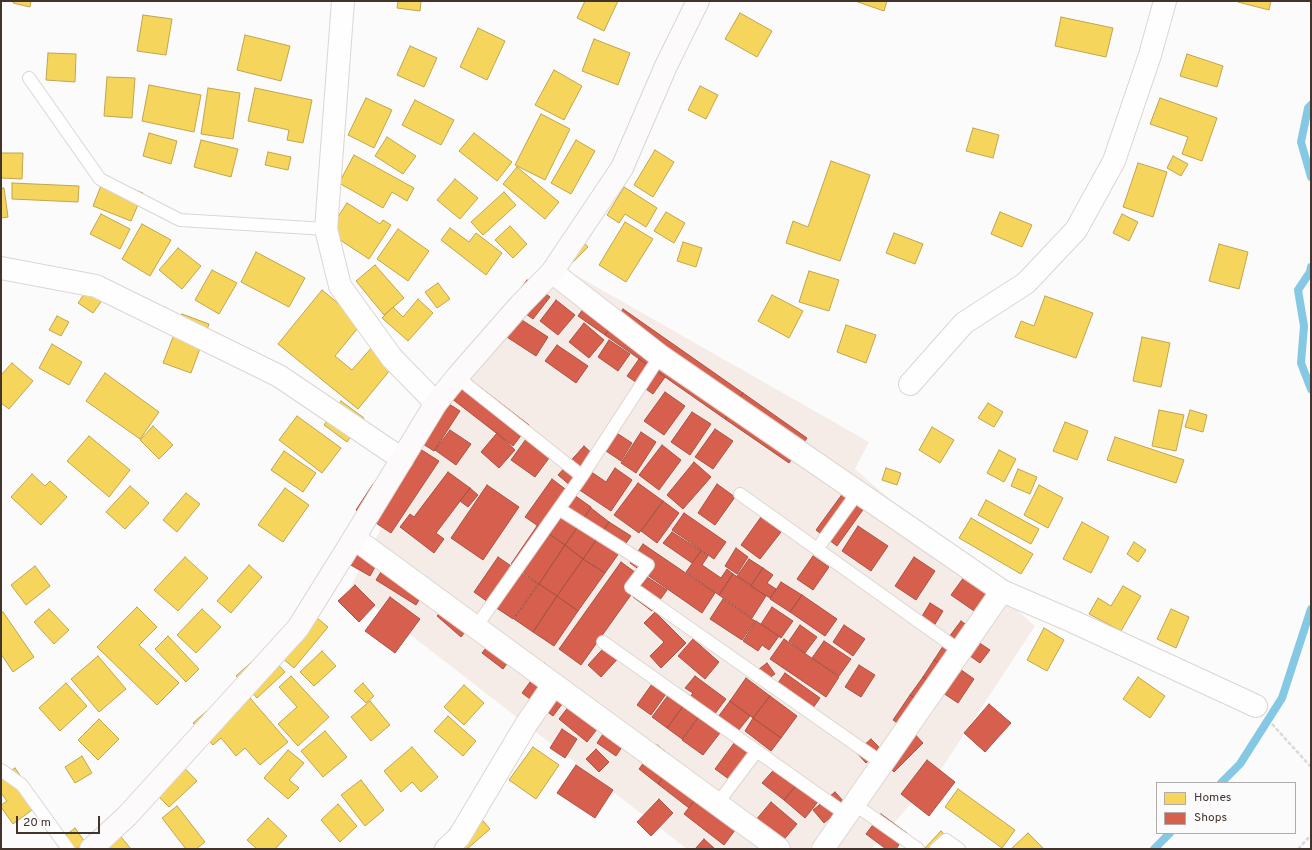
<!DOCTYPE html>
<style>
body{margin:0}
#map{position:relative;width:1312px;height:850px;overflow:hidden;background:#fbfbfb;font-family:Overpass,sans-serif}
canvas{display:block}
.frame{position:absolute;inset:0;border:2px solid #42342d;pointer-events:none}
.legend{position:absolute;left:1156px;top:782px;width:140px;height:52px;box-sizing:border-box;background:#fbfbfb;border:1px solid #b1aba9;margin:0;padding:5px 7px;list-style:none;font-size:12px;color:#42342d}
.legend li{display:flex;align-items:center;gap:8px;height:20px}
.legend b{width:20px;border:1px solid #b1aba9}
.scale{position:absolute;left:16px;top:816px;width:84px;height:18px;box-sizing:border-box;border:2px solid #42342d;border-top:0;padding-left:5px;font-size:12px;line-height:14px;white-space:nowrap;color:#42342d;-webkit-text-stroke:3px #fbfbfb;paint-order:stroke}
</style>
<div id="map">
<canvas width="1312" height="850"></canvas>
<div class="frame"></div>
<ul class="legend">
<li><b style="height:11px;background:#f6d55c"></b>Homes</li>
<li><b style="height:11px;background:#d6604d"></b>Shops</li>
</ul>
<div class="scale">20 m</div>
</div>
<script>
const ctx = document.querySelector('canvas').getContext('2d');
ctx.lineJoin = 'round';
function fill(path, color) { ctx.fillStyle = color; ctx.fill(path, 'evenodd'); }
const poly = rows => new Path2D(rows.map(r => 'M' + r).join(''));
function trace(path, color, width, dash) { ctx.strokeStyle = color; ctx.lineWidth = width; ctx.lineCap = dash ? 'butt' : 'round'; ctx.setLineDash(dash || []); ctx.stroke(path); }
fill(poly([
 [558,265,869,442,855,469,1035,626,940,771,871,849,687,849,350,588,455,386]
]), '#f5ece8');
const homes = poly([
 [13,1,31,1,30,7,13,3,13,1],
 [398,1,421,1,420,11,397,8,398,1],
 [585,1,618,1,604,31,577,18,585,1],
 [855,1,887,1,884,11,855,1],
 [1239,1,1271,1,1269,10,1238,2,1239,1],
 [740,13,772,31,757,57,725,39,740,13],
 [143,15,172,19,166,55,137,51,143,15],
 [1061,17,1113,28,1106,57,1055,46,1061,17],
 [478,28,505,41,487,80,460,67,478,28],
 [245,35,290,46,281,81,237,70,245,35],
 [594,39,630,53,618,85,582,71,594,39],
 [410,46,437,58,424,87,397,75,410,46],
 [48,53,76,54,75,82,46,80,48,53],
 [1187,54,1223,66,1217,87,1180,76,1187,54],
 [554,70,582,86,564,120,535,105,554,70],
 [107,77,135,78,132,118,104,116,107,77],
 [149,85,201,95,194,132,142,121,149,85],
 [700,86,718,95,706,119,688,110,700,86],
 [208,88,240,93,233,139,201,134,208,88],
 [255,88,312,100,303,143,287,140,289,130,248,121,255,88],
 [366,98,392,110,374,148,348,135,366,98],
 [1160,98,1217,118,1202,161,1182,154,1188,137,1150,124,1160,98],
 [415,100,454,120,441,145,402,125,415,100],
 [541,114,570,129,545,180,515,165,541,114],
 [973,128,999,135,993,158,966,151,973,128],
 [149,133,177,141,171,164,143,156,149,133],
 [474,133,512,162,497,181,459,151,474,133],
 [387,137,416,156,403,174,375,156,387,137],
 [201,140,238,149,231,177,194,167,201,140],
 [576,140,595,151,571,194,551,183,576,140],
 [655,150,674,162,653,197,634,185,655,150],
 [268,152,291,157,288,170,265,165,268,152],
 [1,153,23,153,22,179,1,178,1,153],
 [354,155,414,188,407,201,392,192,383,208,339,183,354,155],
 [1173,156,1188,164,1181,176,1167,168,1173,156],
 [831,161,870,175,840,261,786,243,793,221,808,227,831,161],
 [1138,163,1167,172,1153,217,1123,207,1138,163],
 [517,167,559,202,545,219,503,184,517,167],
 [104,178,143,193,131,221,93,206,104,178],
 [455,179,478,198,460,219,437,200,455,179],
 [12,183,79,186,78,202,12,199,12,183],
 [624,187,657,208,646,227,625,214,619,223,607,215,624,187],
 [1,188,4,188,8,217,1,218,1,188],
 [504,192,516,205,483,235,471,222,504,192],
 [347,203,380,224,383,220,391,225,369,259,328,232,347,203],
 [666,212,685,223,674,243,654,231,666,212],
 [1000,212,1032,225,1022,247,991,234,1000,212],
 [101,214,130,229,120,249,90,234,101,214],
 [1122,214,1138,222,1129,241,1113,233,1122,214],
 [625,222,653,239,626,282,599,265,625,222],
 [142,224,171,240,150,276,122,259,142,224],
 [510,226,527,244,513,258,495,240,510,226],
 [450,228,469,242,476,233,502,253,486,275,441,240,450,228],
 [398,229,429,251,408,281,377,259,398,229],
 [894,233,923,244,915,264,886,253,894,233],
 [578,236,588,247,572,263,562,252,578,236],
 [683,242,702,248,696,267,677,261,683,242],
 [1219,244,1248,252,1239,289,1209,281,1219,244],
 [178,248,201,266,182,289,159,270,178,248],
 [256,252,305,278,289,307,241,282,256,252],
 [375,265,404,298,384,315,356,281,375,265],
 [212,270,237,283,219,314,195,300,212,270],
 [809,271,839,280,829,311,799,302,809,271],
 [95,279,110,289,93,313,78,303,95,279],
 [438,283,450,299,437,308,425,292,438,283],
 [322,290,362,323,335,356,352,370,373,346,395,364,358,409,278,344,322,290],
 [772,295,803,311,789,338,758,321,772,295],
 [1045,296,1093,313,1076,358,1015,337,1021,321,1034,326,1045,296],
 [418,299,433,313,408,341,382,318,393,307,403,317,418,299],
 [182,314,209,324,191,373,163,363,182,314],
 [57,316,69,322,61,336,49,330,57,316],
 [846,325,876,335,866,363,837,352,846,325],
 [1142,337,1170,343,1161,387,1133,381,1142,337],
 [52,344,82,362,69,385,39,368,52,344],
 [12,363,33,381,9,409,1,403,1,375,12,363],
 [105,373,159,412,140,439,86,401,105,373],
 [341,401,364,418,347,442,324,425,341,401],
 [988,403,1003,412,994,427,978,418,988,403],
 [1159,410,1184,415,1176,451,1152,446,1159,410],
 [1190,410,1207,415,1203,432,1185,427,1190,410],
 [297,416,341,448,322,473,279,440,297,416],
 [1065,422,1088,431,1077,460,1053,451,1065,422],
 [153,426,173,445,159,459,140,440,153,426],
 [932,427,954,440,940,463,919,450,932,427],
 [89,436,130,470,109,497,67,461,89,436],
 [1115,437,1184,460,1176,483,1107,460,1115,437],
 [999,450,1016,459,1004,482,987,473,999,450],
 [284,451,316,473,303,492,271,470,284,451],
 [886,468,901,473,897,485,882,480,886,468],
 [1018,469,1037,477,1030,494,1011,486,1018,469],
 [32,474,45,486,50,481,67,497,41,525,11,497,32,474],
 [1039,485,1063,498,1048,528,1024,515,1039,485],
 [130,486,149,503,125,529,106,512,130,486],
 [285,488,309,505,283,542,258,525,285,488],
 [186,493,200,504,177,532,163,520,186,493],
 [986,500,1039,529,1031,544,978,515,986,500],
 [971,518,1033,554,1021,574,959,538,971,518],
 [1082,522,1109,537,1091,573,1063,559,1082,522],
 [1134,542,1146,550,1138,562,1127,554,1134,542],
 [185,557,208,578,178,611,154,590,185,557],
 [249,565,262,577,231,613,217,601,249,565],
 [35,566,50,586,26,605,11,585,35,566],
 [1123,586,1141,596,1121,631,1089,614,1098,598,1111,606,1123,586],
 [137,607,157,627,139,645,179,683,157,705,97,647,137,607],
 [304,607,328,627,294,668,270,648,304,607],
 [49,609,69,630,54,644,34,622,49,609],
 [202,609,221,627,196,653,177,635,202,609],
 [1171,609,1189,617,1176,648,1157,639,1171,609],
 [3,612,34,657,13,672,1,654,1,613,3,612],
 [1044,628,1064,640,1047,671,1027,660,1044,628],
 [168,636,199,669,186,682,155,649,168,636],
 [265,650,285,672,257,698,236,676,265,650],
 [322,651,336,666,314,686,300,672,322,651],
 [98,656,126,689,99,712,71,679,98,656],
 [291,676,329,717,298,746,278,724,297,707,279,687,291,676],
 [1138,677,1165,696,1150,718,1123,699,1138,677],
 [66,683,87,706,60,731,39,708,66,683],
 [363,683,374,696,366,703,354,691,363,683],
 [238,684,288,742,260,765,245,748,236,756,221,738,213,745,193,723,238,684],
 [464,685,484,703,464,725,444,707,464,685],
 [370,701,390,725,371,741,351,717,370,701],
 [448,716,476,741,463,756,434,731,448,716],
 [99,719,119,739,98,760,78,740,99,719],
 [325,731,347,757,323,777,301,751,325,731],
 [412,747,438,777,421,792,412,782,401,792,384,771,412,747],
 [533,747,559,765,536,799,509,780,533,747],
 [288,750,304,763,289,780,299,788,288,799,264,778,288,750],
 [82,756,92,773,75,783,65,767,82,756],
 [176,759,197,781,169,807,148,786,176,759],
 [15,768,40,804,13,824,1,807,1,805,7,801,1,793,1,777,15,768],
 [361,780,384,810,365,826,341,795,361,780],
 [958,789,1015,830,1002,848,945,807,958,789],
 [338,804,357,826,340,842,321,820,338,804],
 [177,806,205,842,196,849,186,849,162,818,177,806],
 [473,809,490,829,467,849,465,849,449,830,473,809],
 [268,818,287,836,275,849,257,849,247,840,268,818],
 [112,826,131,849,95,849,112,826],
 [75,828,85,842,76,849,68,849,61,839,75,828],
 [941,831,957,846,954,849,924,849,941,831],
 [1028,833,1044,849,1011,849,1028,833]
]);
fill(homes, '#f6d55c');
trace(homes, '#c0a54e', 1);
const shops = poly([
 [527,280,550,297,533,319,510,303,527,280],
 [556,300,575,315,558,335,540,321,556,300],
 [588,302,615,321,605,335,578,316,588,302],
 [505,309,548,337,536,356,493,328,505,309],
 [623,309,743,393,725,419,605,335,623,309],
 [584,323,604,340,589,358,569,342,584,323],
 [609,340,630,354,618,371,598,357,609,340],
 [557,345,588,366,576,383,545,361,557,345],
 [639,359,665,377,653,394,627,376,639,359],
 [454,367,529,425,513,446,438,388,454,367],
 [665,392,685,406,664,435,644,421,665,392],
 [743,393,807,438,789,463,725,419,743,393],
 [438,397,460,411,434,451,412,437,438,397],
 [692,412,711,424,690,455,671,442,692,412],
 [715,429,733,441,713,469,695,457,715,429],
 [450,430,471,444,456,465,435,450,450,430],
 [612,430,632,443,621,461,600,447,612,430],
 [531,432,555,450,535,477,511,460,531,432],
 [641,432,656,442,636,473,621,463,641,432],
 [497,433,515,450,499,468,481,452,497,433],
 [409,442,439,461,391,533,356,510,373,484,378,488,409,442],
 [662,445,681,460,659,490,639,475,662,445],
 [584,446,597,458,571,486,558,475,584,446],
 [694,462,711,477,683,509,667,495,694,462],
 [615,468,632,480,611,511,578,489,590,471,606,482,615,468],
 [448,472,470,488,436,533,444,539,434,553,400,527,410,514,414,517,448,472],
 [854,478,875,493,837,546,816,530,854,478],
 [552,479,573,495,547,532,525,517,552,479],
 [638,483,663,501,639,533,614,515,638,483],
 [717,484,735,497,715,525,698,513,717,484],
 [487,485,519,507,483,560,451,538,487,485],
 [470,488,478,495,468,507,460,501,470,488],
 [574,495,591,507,565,545,547,532,574,495],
 [663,501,679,513,657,543,641,531,663,501],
 [591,508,609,522,583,559,565,545,591,508],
 [684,513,726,542,714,559,672,530,684,513],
 [761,517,781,532,760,559,741,545,761,517],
 [609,522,631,536,605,573,583,559,609,522],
 [537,526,565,545,539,584,511,564,537,526],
 [858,526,888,546,871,571,842,551,858,526],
 [672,532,701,551,692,563,663,543,672,532],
 [643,544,715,593,702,613,630,563,643,544],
 [565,545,583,559,557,596,539,584,565,545],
 [736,548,748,557,737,574,725,566,736,548],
 [385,549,370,576,335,556,385,549],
 [701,551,708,556,702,565,721,578,727,569,733,574,719,595,686,572,701,551],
 [813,556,829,567,813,590,797,579,813,556],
 [498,557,520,572,495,607,474,592,498,557],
 [914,557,935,571,916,600,895,586,914,557],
 [389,559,429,584,416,605,376,580,389,559],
 [583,559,605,573,578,611,557,596,583,559],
 [749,559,763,568,751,585,737,576,749,559],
 [621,562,643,578,581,665,559,649,621,562],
 [763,568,773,575,767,583,776,589,770,598,751,586,763,568],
 [520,572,538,584,513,619,495,607,520,572],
 [733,574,766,596,752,618,719,595,733,574],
 [647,577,667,590,652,611,633,597,647,577],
 [964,577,989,595,977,613,951,595,964,577],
 [781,582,802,595,790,612,770,599,781,582],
 [539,584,557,596,533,632,514,619,539,584],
 [355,585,375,605,359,622,338,601,355,585],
 [802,595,837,619,825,636,790,612,802,595],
 [557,596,578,611,554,646,533,632,557,596],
 [390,597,420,619,395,653,365,631,390,597],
 [452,598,476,618,461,637,437,616,452,598],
 [723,599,755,621,742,640,710,619,723,599],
 [930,603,943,611,929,634,916,626,930,603],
 [772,607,793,621,781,638,761,624,772,607],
 [655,612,686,643,661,668,650,656,664,642,644,623,655,612],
 [756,621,779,636,769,650,762,645,758,651,743,641,756,621],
 [961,621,975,631,964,647,949,637,961,621],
 [800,625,817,637,805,653,789,641,800,625],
 [844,625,865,639,853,656,833,642,844,625],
 [499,631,520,647,503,669,482,653,499,631],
 [949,637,949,670,934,660,949,637],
 [972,638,990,650,980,663,963,651,972,638],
 [693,639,719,662,705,679,678,656,693,639],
 [784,639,839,677,826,697,770,659,784,639],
 [610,641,623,653,601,677,588,665,610,641],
 [824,641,851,659,839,676,812,658,824,641],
 [934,660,949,670,937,687,923,677,934,660],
 [544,663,575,687,553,716,522,693,544,663],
 [767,663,775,674,762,683,754,673,767,663],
 [859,665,875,675,861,697,845,687,859,665],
 [957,667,974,679,958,703,940,691,957,667],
 [785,673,820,698,808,715,773,690,785,673],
 [695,676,726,699,711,719,687,701,693,693,685,688,695,676],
 [657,677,671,687,651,715,637,705,657,677],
 [923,677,937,687,924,705,910,695,923,677],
 [746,678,770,696,753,718,730,701,746,678],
 [672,690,687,701,667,728,652,717,672,690],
 [579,693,608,715,587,742,559,719,579,693],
 [910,695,924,705,907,730,893,720,910,695],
 [770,696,797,716,781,738,753,718,770,696],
 [687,701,702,712,682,739,667,728,687,701],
 [730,701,750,716,738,731,718,717,730,701],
 [989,704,1011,723,985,752,964,733,989,704],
 [702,713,723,729,703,755,682,740,702,713],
 [615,716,634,729,616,756,597,743,615,716],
 [753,718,781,738,771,751,745,731,753,718],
 [562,729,577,739,565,758,550,748,562,729],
 [911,730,923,743,894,772,881,759,911,730],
 [740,735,757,748,733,782,715,769,740,735],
 [871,739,881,749,866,763,856,752,871,739],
 [657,745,676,760,658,784,639,769,657,745],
 [596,749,609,762,599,772,586,759,596,749],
 [676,760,707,784,689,808,658,784,676,760],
 [927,760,955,782,929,816,901,794,927,760],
 [779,764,800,781,784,800,762,783,779,764],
 [576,765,613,790,595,818,557,793,576,765],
 [800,781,821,798,805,818,784,800,800,781],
 [707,784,747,814,724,845,684,814,707,784],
 [835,792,846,804,824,823,813,810,835,792],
 [659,799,673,813,651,836,637,822,659,799],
 [771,802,797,824,781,843,755,821,771,802],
 [881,814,907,833,896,849,886,849,866,834,881,814],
 [704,839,715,849,695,849,704,839]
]);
fill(shops, '#d6604d');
trace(shops, '#aa5343', 1);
trace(poly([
 [1311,105,1308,108,1301,142,1311,177],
 [1311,267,1310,272,1298,290,1304,326,1301,363,1311,389],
 [1221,783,1240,764,1282,698,1311,609],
 [1154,849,1170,833]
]), '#85c8e3', 8);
const lane = poly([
 [29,78,100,179,180,220,326,229],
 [457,377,582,476,476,627],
 [582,476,660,356],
 [740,494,960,651],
 [559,509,648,565,631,587,882,763],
 [817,549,858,492],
 [603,642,847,815],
 [1,770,22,785,68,849],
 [717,804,757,751],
 [854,804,918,849],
 [936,849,946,840,959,849]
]);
const street = poly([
 [343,1,326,229,340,286,392,358,436,403],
 [1,268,96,286,279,376,402,459],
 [552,272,660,356,1002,591,1074,622,1256,706],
 [910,384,964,323,1026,283,1076,230,1114,161,1150,55,1165,1],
 [354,538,779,849],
 [446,849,459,837,527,723,554,684],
 [823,849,1002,591]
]);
const secondary = poly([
 [91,849,127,816,298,628,354,538,436,403,457,377,520,305,552,272,622,168,666,66,698,1]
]);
trace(lane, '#dcd6d2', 14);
trace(street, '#dcd6d2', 24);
trace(secondary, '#dcd6d2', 24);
trace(poly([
 [1272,724,1311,767],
 [1298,849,1311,835]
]), '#dad8d8', 2.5, [4, 2]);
trace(lane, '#fefefe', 12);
trace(street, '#fefefe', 22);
trace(secondary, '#fcfafa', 22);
</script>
